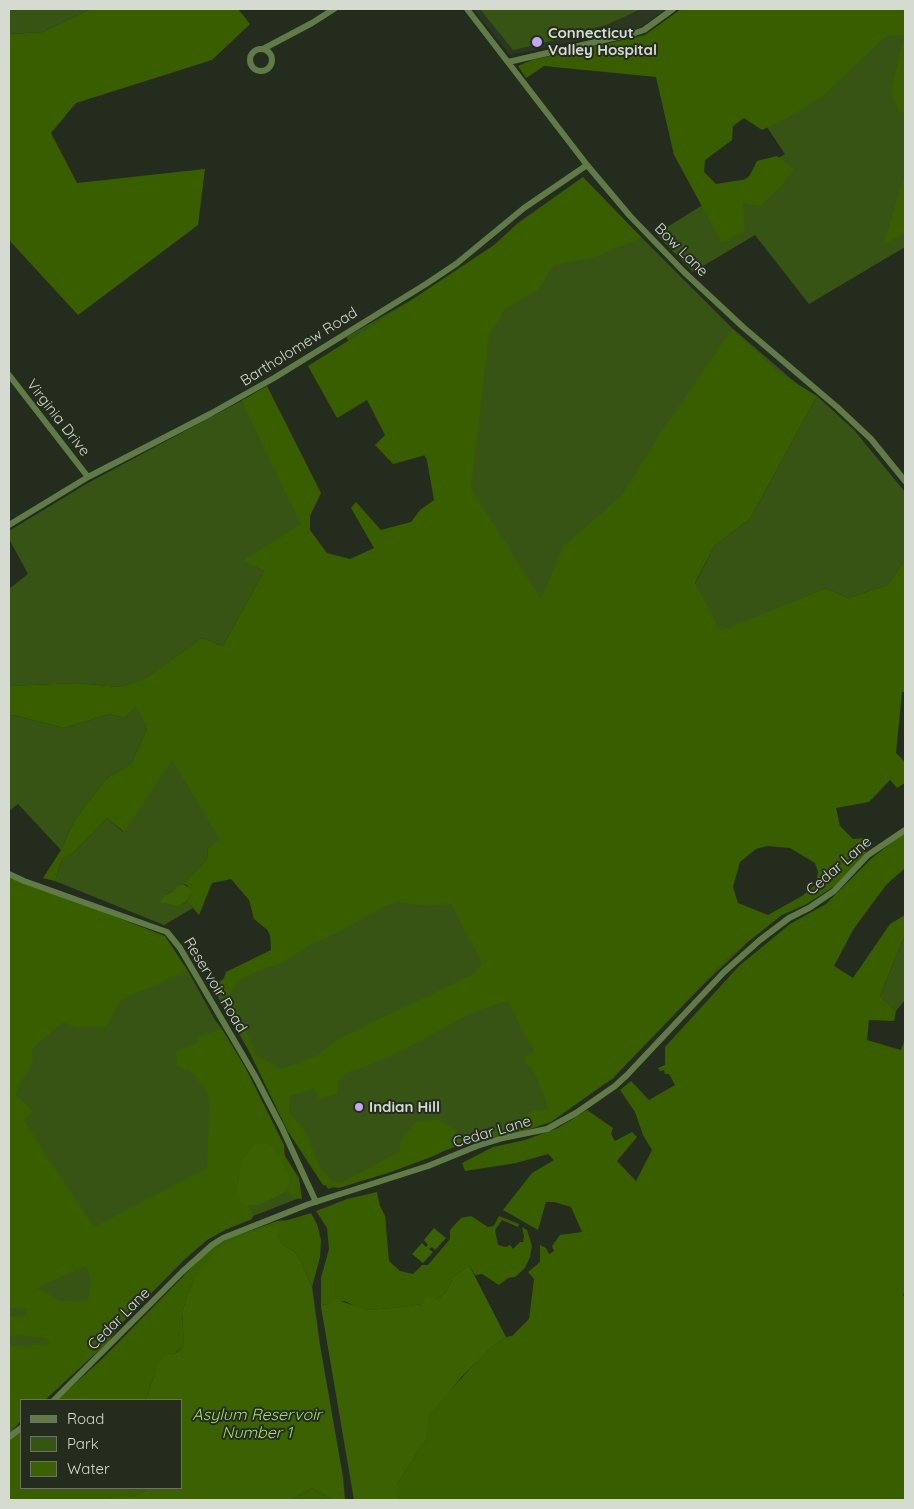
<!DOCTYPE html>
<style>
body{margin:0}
#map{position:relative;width:914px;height:1509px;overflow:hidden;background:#242d1d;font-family:Quicksand,sans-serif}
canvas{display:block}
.frame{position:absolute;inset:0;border:10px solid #d5dbd0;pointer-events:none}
.legend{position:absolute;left:20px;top:1399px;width:162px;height:90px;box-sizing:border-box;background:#242d1d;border:1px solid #6b7365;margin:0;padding:6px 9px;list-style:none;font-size:15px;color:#d5dbd0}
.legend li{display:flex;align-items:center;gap:10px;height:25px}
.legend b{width:25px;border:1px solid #6b7365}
</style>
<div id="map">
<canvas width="914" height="1509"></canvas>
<div class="frame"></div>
<ul class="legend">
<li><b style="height:6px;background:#607b47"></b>Road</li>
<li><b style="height:14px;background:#375415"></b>Park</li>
<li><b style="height:14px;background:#3b6103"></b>Water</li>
</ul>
</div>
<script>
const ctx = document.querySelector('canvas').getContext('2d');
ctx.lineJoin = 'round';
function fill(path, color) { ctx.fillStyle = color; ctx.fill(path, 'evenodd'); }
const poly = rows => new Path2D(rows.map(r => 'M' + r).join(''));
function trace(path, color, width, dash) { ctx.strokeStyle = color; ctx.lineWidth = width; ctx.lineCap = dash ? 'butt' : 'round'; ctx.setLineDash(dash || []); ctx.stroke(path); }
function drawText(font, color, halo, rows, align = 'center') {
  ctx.font = font + ' Quicksand,sans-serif'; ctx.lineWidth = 4; ctx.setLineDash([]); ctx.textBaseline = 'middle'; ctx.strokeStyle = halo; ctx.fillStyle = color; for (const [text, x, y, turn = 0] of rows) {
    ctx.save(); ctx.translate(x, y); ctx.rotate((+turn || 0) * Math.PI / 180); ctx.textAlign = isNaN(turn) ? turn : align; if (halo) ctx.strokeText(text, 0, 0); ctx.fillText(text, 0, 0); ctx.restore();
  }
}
fill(poly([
 [473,9,667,9,639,28,510,55]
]), '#2b3720');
fill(poly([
 [9,9,90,9,43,32,9,34],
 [480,9,636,9,637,11,606,25,590,29,576,35,513,50],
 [905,23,905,247,809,304,755,235,693,272,656,234,785,154,759,115],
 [642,238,732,328,796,383,644,501,651,800,745,945,705,983,612,1079,561,1112,328,1189,211,985,279,953,221,840,208,848,207,860,183,884,178,885,172,892,165,895,179,906,187,901,193,908,164,925,55,881,62,859,72,854,107,818,123,832,172,759,142,681,118,687,77,683,9,686,9,589,28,574,9,539,9,531,88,483,241,401,302,516,302,524,243,561,264,571,223,646,202,638,149,677,196,669,461,511,346,337,436,286],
 [817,396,854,430,905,492,905,560,887,585,848,598,826,588,721,632,695,584,715,545,750,519],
 [135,705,147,729,131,764,107,778,75,819,61,850,18,804,9,811,9,716,13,715,64,728,110,714,125,718],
 [905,935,905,1000,896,1011,880,996],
 [188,971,215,1020,222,1029,218,1031,279,1147,302,1197,199,1237,21,1400,21,1421,9,1434,9,984]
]), '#375415');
fill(poly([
 [90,9,238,9,250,24,212,60,76,103,51,133,77,183,205,169,198,225,78,315,9,240,9,34,43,32],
 [681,9,905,9,905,112,899,113,891,92,904,35,886,36,823,96,786,119,762,130,744,118,733,126,732,140,705,160,704,172,716,184,748,179,757,161,777,156,794,169,781,186,761,206,743,203,745,230,722,243,674,155,656,77,544,66,526,78,518,66,532,60,645,35],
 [905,173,905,233,883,245,904,177],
 [583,177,642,238,592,258,554,265,539,289,505,309,489,336,471,488,541,599,563,547,622,495,660,434,732,329,778,372,817,396,750,519,715,545,695,583,721,631,826,588,848,598,887,585,905,560,905,692,902,692,896,753,905,762,905,783,897,788,890,780,869,802,836,808,840,826,853,839,864,838,866,855,838,884,805,905,782,915,725,960,613,1078,551,1122,524,1131,455,1146,431,1157,391,1172,339,1188,323,1185,287,1130,227,1005,221,986,226,972,271,950,270,932,254,919,249,900,231,879,212,883,199,915,187,901,191,893,187,885,183,884,207,860,208,848,220,839,172,760,124,832,107,818,72,854,62,859,55,881,43,878,61,850,75,819,107,778,131,764,147,729,135,706,125,718,110,714,64,728,13,715,9,716,9,686,77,683,118,687,144,680,202,638,223,646,264,571,242,561,301,524,241,401,267,386,321,493,310,516,310,530,327,553,350,559,374,548,351,508,356,502,381,530,411,522,420,510,434,500,426,455,393,464,375,445,385,435,367,400,337,418,308,366,389,315,494,245,518,223],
 [767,846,790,848,815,863,818,872,816,884,802,896,768,915,738,903,733,887,740,862,756,849],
 [397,902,429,906,451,904,482,963,475,973,340,1038,316,1056,281,1069,256,1055,230,994,238,981,258,971,282,963,312,944,339,932,381,908],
 [507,1001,534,1052,526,1056,525,1062,533,1069,546,1101,547,1109,532,1111,518,1125,505,1125,466,1142,455,1130,437,1119,416,1122,403,1136,399,1152,340,1183,331,1180,320,1167,304,1129,289,1112,290,1096,314,1089,320,1099,338,1094,337,1083,346,1073,375,1063,416,1043,473,1012],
 [905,832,905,868,886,885,853,930,834,966,853,978,890,924,905,915,905,935,880,996,896,1011,894,1021,869,1020,867,1040,901,1050,905,1039,905,1292,903,1295,905,1299,905,1500,397,1500,397,1484,427,1438,430,1415,444,1397,477,1361,494,1345,506,1337,512,1336,529,1319,534,1279,528,1272,540,1262,540,1245,546,1248,549,1254,554,1251,552,1246,560,1235,582,1232,571,1207,554,1202,546,1202,538,1230,503,1210,532,1173,554,1160,548,1154,516,1163,465,1171,462,1163,493,1147,525,1140,558,1128,587,1110,613,1128,611,1134,615,1141,632,1132,637,1137,617,1161,636,1181,652,1150,643,1135,635,1112,620,1090,631,1081,649,1100,675,1085,669,1074,665,1074,664,1070,660,1071,658,1068,665,1065,665,1047,739,966,790,924,826,904,872,858],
 [9,875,165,936,188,971,121,1000,105,1027,75,1027,63,1022,31,1050,33,1060,15,1094,33,1111,24,1121,94,1227,207,1168,210,1097,193,1073,177,1066,176,1051,199,1042,198,1036,222,1029,245,1067,284,1145,285,1156,299,1178,302,1199,294,1198,286,1191,290,1178,275,1148,251,1147,244,1158,238,1180,245,1205,248,1205,253,1216,252,1219,225,1230,207,1240,185,1259,121,1324,108,1342,45,1400,21,1400,21,1420,9,1431,9,1346,50,1344,46,1338,21,1335,9,1337,9,1317,26,1315,26,1309,9,1308],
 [86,1266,91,1282,88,1300,60,1301,37,1288],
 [377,1192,380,1206,385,1216,389,1261,400,1271,413,1274,422,1265,428,1265,450,1239,450,1230,461,1218,471,1216,488,1227,494,1226,499,1216,519,1224,518,1227,502,1220,495,1230,498,1245,506,1247,510,1245,513,1249,520,1242,523,1242,524,1236,522,1227,527,1230,532,1246,530,1257,525,1268,515,1277,508,1278,499,1285,482,1274,475,1275,469,1265,453,1277,446,1293,436,1299,422,1304,402,1307,369,1310,355,1306,345,1301,322,1305,321,1307,321,1278,329,1249,327,1228,316,1211,347,1199],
 [311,1213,317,1224,321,1240,320,1257,312,1287,302,1263,295,1252,281,1243,278,1235,194,1279,188,1294,182,1312,184,1346,156,1369,146,1400,57,1400,102,1359,211,1248,230,1238,277,1221,288,1220],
 [21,1430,21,1488,147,1488,147,1491,131,1497,113,1497,106,1500,9,1500,9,1440],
 [312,1488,334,1500,290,1500]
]), '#385e00');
fill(poly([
 [183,884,191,889,191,893,187,901,179,906,160,902,165,895,172,892,178,885],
 [265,1143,272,1146,277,1152,289,1176,289,1185,285,1192,267,1201,257,1205,245,1205,241,1202,237,1189,242,1162,251,1147,256,1144],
 [280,1227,278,1235,281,1243,295,1252,302,1263,312,1287,320,1345,343,1477,345,1500,334,1500,312,1488,290,1500,106,1500,113,1497,131,1497,146,1491,147,1488,181,1488,181,1400,146,1400,156,1369,163,1356,175,1354,184,1346,182,1312,188,1294,194,1279,217,1249,238,1237,263,1228],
 [434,1228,446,1238,435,1250,432,1247,429,1249,433,1252,423,1263,412,1254,422,1243,426,1247,428,1245,424,1240],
 [469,1265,506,1337,494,1345,463,1375,430,1415,427,1438,397,1484,397,1500,354,1500,321,1307,322,1305,328,1304,333,1299,369,1310,402,1307,422,1304,426,1295,436,1299,446,1293,453,1277]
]), '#3b6103');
trace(poly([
 [467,9,587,165,630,216,684,272,743,327,837,407,871,439,905,481],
 [263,49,312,23,334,9],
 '250 60a11 11 0 1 1 22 0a11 11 0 1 1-22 0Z',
 [508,62,635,33,644,30,673,9],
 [9,375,88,477],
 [9,525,88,477,210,414,274,378,426,284,456,264,524,208,587,165],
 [9,874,24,881,167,932,180,948,255,1076,282,1128,316,1202],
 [54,1400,182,1272,212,1245,223,1238,309,1204,428,1166,477,1146,503,1138,547,1129,576,1113,615,1086,627,1075,724,972,760,940,789,918,809,908,834,891,868,855,905,830],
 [9,1437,21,1428]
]), '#607b47', 6);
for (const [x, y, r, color] of [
 [537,42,6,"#c3a7f2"],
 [359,1107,5,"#c3a7f2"]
]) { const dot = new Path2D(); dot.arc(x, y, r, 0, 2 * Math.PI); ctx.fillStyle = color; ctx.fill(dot); trace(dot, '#242d1d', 2); }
drawText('bold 15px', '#d5dbd0', '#242d1d', [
 ["Connecticut",548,33],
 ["Valley Hospital",548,50],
 ["Indian Hill",369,1107]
], 'left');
drawText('15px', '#d5dbd0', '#242d1d', [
 ["Bow Lane",681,250,45],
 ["Bartholomew Road",299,347,-32],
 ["Virginia Drive",58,418,52],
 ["Cedar Lane",839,866,-41],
 ["Reservoir Road",215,985,59],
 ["Cedar Lane",492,1132,-16],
 ["Cedar Lane",119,1319,-45]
]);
drawText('italic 16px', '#a6dd70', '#242d1d', [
 ["Asylum Reservoir",257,1415],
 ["Number 1",257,1433]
]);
</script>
